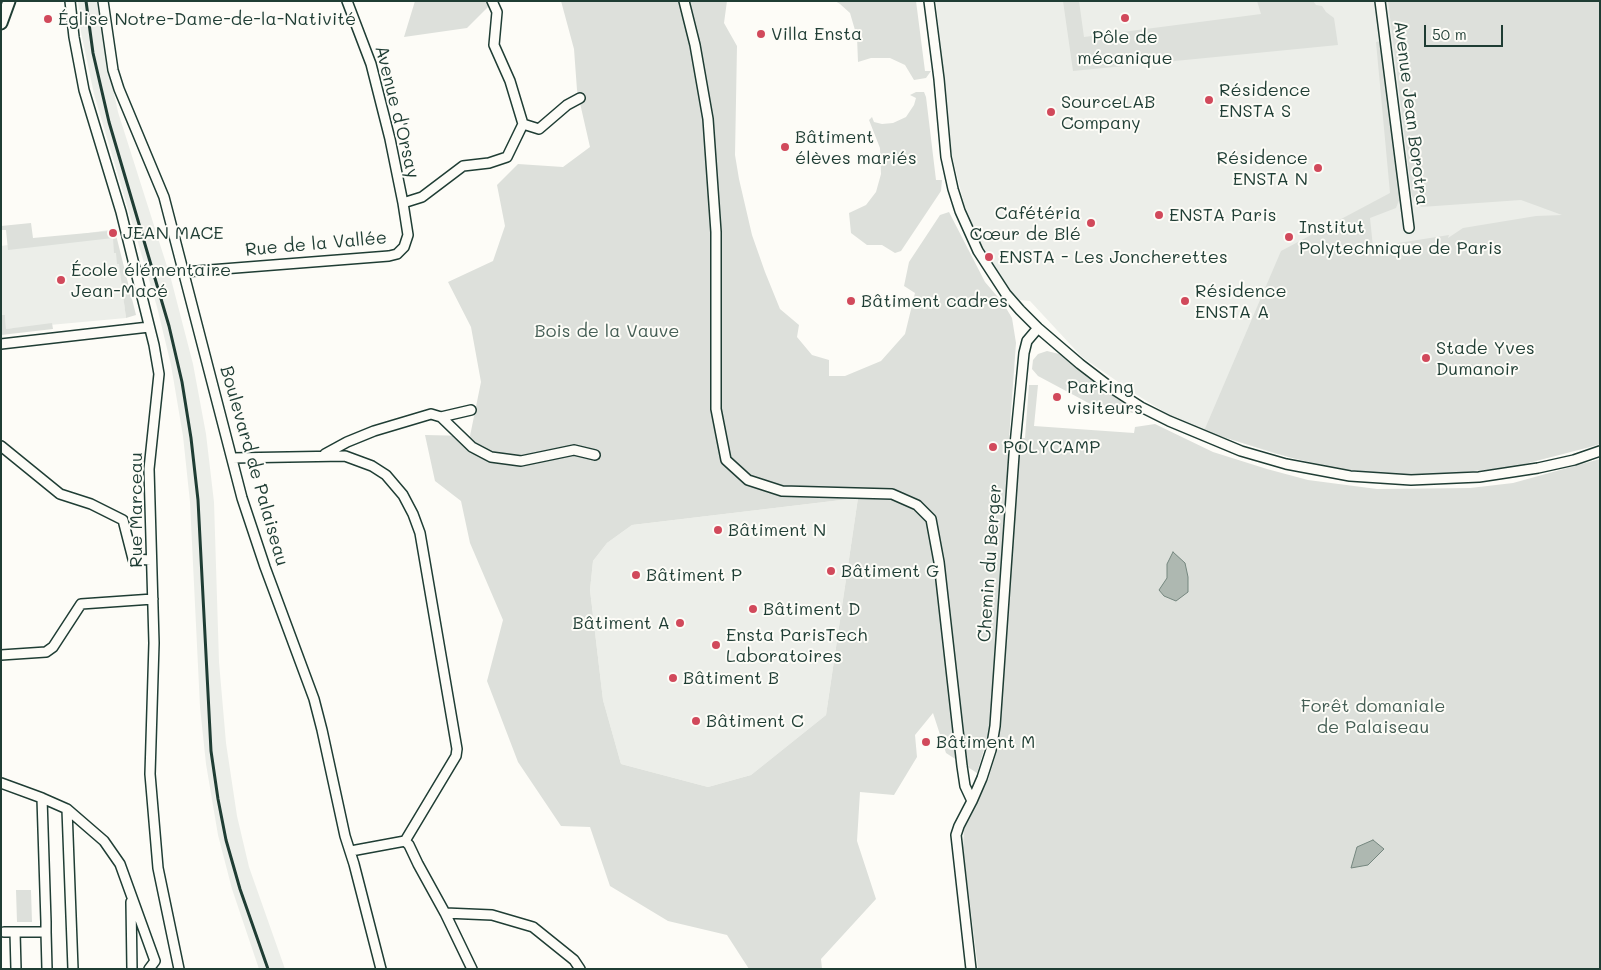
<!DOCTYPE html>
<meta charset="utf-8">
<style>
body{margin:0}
#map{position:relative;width:1601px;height:970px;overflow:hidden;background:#fdfcf7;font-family:Mali,sans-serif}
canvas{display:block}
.frame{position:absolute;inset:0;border:2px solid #1f3d34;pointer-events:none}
.scale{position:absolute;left:1424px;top:25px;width:79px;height:22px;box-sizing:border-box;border:2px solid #1f3d34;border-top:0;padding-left:6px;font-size:15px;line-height:18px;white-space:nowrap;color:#1f3d34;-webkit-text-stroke:4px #fdfcf7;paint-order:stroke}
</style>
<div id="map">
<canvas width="1601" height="970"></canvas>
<div class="frame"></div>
<div class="scale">50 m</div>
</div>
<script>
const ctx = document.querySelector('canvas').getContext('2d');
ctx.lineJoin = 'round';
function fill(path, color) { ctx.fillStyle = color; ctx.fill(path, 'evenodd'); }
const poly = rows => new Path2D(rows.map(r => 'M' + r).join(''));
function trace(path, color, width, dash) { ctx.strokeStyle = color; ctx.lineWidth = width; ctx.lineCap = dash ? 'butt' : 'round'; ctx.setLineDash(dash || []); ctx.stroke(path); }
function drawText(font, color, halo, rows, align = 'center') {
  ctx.font = font + ' Mali,sans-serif'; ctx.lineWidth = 4; ctx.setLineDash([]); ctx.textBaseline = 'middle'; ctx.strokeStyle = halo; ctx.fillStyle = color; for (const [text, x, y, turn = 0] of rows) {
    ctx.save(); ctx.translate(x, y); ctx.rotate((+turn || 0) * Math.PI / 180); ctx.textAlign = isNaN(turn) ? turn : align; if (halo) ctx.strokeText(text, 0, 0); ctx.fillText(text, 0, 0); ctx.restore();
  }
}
fill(poly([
 [78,1,98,1,104,47,118,112,171,279,193,364,206,434,214,502,219,662,226,743,237,816,249,867,285,969,259,969,232,889,218,835,206,764,200,707,190,502,183,436,171,365,157,307,94,94,81,32],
 [936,1,1600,1,1600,435,1449,465,1276,454,1208,432,1166,413,1137,395,1082,357,1030,301,1018,300,1006,285,982,247,964,204,950,147],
 [115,229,126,318,6,329,5,315,1,315,1,246],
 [858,498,826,715,751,775,708,787,621,764,603,700,590,590,593,561,607,543,632,525]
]), '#eceee9');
fill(poly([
 [415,1,487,1,489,6,467,28,404,37],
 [561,1,727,1,724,23,737,46,735,155,739,179,752,235,765,272,780,309,799,325,797,337,812,355,829,360,829,376,845,376,881,361,905,334,915,293,904,286,909,262,940,215,949,212,985,282,1003,303,1012,318,1016,343,1009,439,1025,438,1029,385,1038,385,1034,426,1134,433,1135,427,1155,424,1213,452,1267,469,1308,480,1377,489,1470,488,1513,483,1600,459,1600,969,978,969,963,848,964,828,988,780,1000,741,988,736,977,773,946,753,933,713,915,735,917,757,894,795,860,792,857,841,876,899,821,959,822,969,749,969,727,935,668,921,610,886,590,827,561,826,518,762,487,681,503,620,470,543,461,501,435,481,425,435,470,436,481,382,471,327,448,282,493,261,505,226,497,185,518,164,563,167,590,147,577,90,574,49],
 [858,498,826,715,751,775,708,787,621,764,603,700,590,590,593,561,607,543,632,525],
 [835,1,916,1,925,71,931,71,926,78,914,80,905,65,890,58,871,58,858,62,857,37,850,13,840,4],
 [1063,1,1079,1,1084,37,1261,14,1257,1,1313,1,1316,5,1322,6,1326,12,1334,18,1338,45,1073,71],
 [1388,1,1600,1,1600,444,1590,447,1513,467,1444,474,1386,474,1335,468,1288,457,1204,431,1281,251,1390,193,1376,42,1381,41,1401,195,1396,208,1370,218,1373,247,1449,235,1448,238,1463,228,1536,216,1562,215,1521,200,1421,207,1412,196],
 [916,92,924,92,926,97,936,180,942,180,941,191,901,251,895,253,882,245,867,245,851,233,849,213,866,205,876,192,881,174,880,148,869,120,872,117,874,122,882,124,893,123,906,117,914,105,916,98,910,95],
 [31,223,33,238,109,231,110,236,116,235,136,315,126,318,119,264,117,264,116,253,114,253,113,238,8,250,6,230,1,230,1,226],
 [1,315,5,315,6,329,52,323,53,329,1,335],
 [1047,351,1059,354,1094,381,1131,407,1133,413,1096,407,1038,376,1032,369,1033,360,1038,354],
 [16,890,31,890,32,922,17,922]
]), '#dde0db');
const water = poly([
 [1173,552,1185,563,1188,577,1188,592,1176,601,1164,596,1159,590,1167,578,1167,564,1173,552],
 [1373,840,1384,849,1368,865,1351,868,1357,847,1373,840]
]);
fill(water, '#aeb8b1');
trace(water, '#75877f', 1);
const minor = poly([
 [70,1,74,37,84,90,121,212,154,345,159,374,149,469,154,643,150,774,158,868,179,969],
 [103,1,113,70,119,89,164,197,242,498,265,567,314,699,322,730,345,836,354,864,381,969],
 [492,1,497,12,494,45,510,81,523,124],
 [684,1,695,45,708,119,716,232,716,409,726,460,748,480,782,491,892,494,917,505,931,519,939,562,962,766,965,786,972,801],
 [929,1,939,79,946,157,953,189,960,211,978,251,1006,294,1020,310,1038,328,1080,364,1110,387,1141,407,1169,421,1241,451,1286,464,1350,476,1411,480,1479,477,1538,468,1574,460,1600,451],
 [1380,1,1409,228],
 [403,203,422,197,463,166,489,163,507,157,523,124,539,129,567,105,580,98],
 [184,272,389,256,397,254,404,247,408,235,403,203,390,139,371,64,347,1],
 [1,344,149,327],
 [441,417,471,410],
 [1,446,60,494,91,504,123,520,133,559,151,560],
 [325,454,347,442,374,431,431,414,441,417,472,447,491,457,521,461,574,450,595,455],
 [232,458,345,456,372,466,386,475,403,495,413,514,420,533,457,749,456,756,405,841],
 [1,655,46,652,53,647,81,604,153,599],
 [1,783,42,798,46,922,46,932,4,932],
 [42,798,67,809,104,841,120,864,155,961,149,969],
 [67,809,73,969],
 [405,841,409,845,418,864,445,913,492,915,533,927,574,960,580,969],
 [351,851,405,841],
 [131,902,132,969],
 [445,913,472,969],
 [15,932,16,969],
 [46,932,47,969],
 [971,969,956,835,959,826,972,801,982,778,991,750,995,726,1014,455,1024,353,1027,341,1038,328]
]);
const tertiary = poly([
 [1,23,9,1]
]);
trace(minor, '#1f3d34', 12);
trace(tertiary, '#1f3d34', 15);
trace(minor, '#fdfcf7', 9);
trace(tertiary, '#fdfcf7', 11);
trace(poly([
 [86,1,93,53,109,122,169,326,182,382,191,438,198,500,211,751,218,799,226,840,240,889,268,969]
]), '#1f3d34', 3);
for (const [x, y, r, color] of [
 [1125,18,5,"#d1495b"],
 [48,19,5,"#d1495b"],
 [761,34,5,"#d1495b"],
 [1209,100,5,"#d1495b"],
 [1051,112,5,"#d1495b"],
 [785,147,5,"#d1495b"],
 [1318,168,5,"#d1495b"],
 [1159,215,5,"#d1495b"],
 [1091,223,5,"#d1495b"],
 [113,233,5,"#d1495b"],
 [1289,237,5,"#d1495b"],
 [989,257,5,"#d1495b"],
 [61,280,5,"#d1495b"],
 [851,301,5,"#d1495b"],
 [1185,301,5,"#d1495b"],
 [1426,358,5,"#d1495b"],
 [1057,397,5,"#d1495b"],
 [993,447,5,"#d1495b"],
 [718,530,5,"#d1495b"],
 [831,571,5,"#d1495b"],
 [636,575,5,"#d1495b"],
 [753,609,5,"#d1495b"],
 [680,623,5,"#d1495b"],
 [716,645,5,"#d1495b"],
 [673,678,5,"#d1495b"],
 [696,721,5,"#d1495b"],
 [926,742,5,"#d1495b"]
]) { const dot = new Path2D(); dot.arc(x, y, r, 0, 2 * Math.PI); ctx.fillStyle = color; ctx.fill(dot); trace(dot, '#fdfcf7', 2); }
drawText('18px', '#1f3d34', '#fdfcf7', [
 ["Église Notre-Dame-de-la-Nativité",58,19],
 ["Villa Ensta",771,34],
 ["Pôle de",1125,37,"center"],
 ["mécanique",1125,58,"center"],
 ["Résidence",1219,90],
 ["ENSTA S",1219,111],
 ["SourceLAB",1061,102],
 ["Company",1061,123],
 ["Bâtiment",795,137],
 ["élèves mariés",795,158],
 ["Résidence",1308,158,"right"],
 ["ENSTA N",1308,179,"right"],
 ["Cafétéria",1081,213,"right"],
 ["Cœur de Blé",1081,234,"right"],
 ["ENSTA Paris",1169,215],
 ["Institut",1299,227],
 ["Polytechnique de Paris",1299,248],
 ["JEAN MACE",123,233],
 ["ENSTA - Les Joncherettes",999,257],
 ["École élémentaire",71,270],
 ["Jean-Macé",71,291],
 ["Résidence",1195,291],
 ["ENSTA A",1195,312],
 ["Bâtiment cadres",861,301],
 ["Stade Yves",1436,348],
 ["Dumanoir",1436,369],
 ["Parking",1067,387],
 ["visiteurs",1067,408],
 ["POLYCAMP",1003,447],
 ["Bâtiment N",728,530],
 ["Bâtiment G",841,571],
 ["Bâtiment P",646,575],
 ["Bâtiment D",763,609],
 ["Bâtiment A",670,623,"right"],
 ["Ensta ParisTech",726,635],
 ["Laboratoires",726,656],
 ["Bâtiment B",683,678],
 ["Bâtiment C",706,721],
 ["Bâtiment M",936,742]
], 'left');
drawText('18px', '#1f3d34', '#fdfcf7', [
 ["Avenue d'Orsay",397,112,76],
 ["Avenue Jean Borotra",1411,113,83],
 ["Rue de la Vallée",316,244,-5],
 ["Boulevard de Palaiseau",254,466,74],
 ["Rue Marceau",136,510,-90],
 ["Chemin du Berger",990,563,-86]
]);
drawText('18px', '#455e55', '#fdfcf7', [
 ["Bois de la Vauve",607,331],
 ["Forêt domaniale",1373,706],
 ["de Palaiseau",1373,727]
]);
</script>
